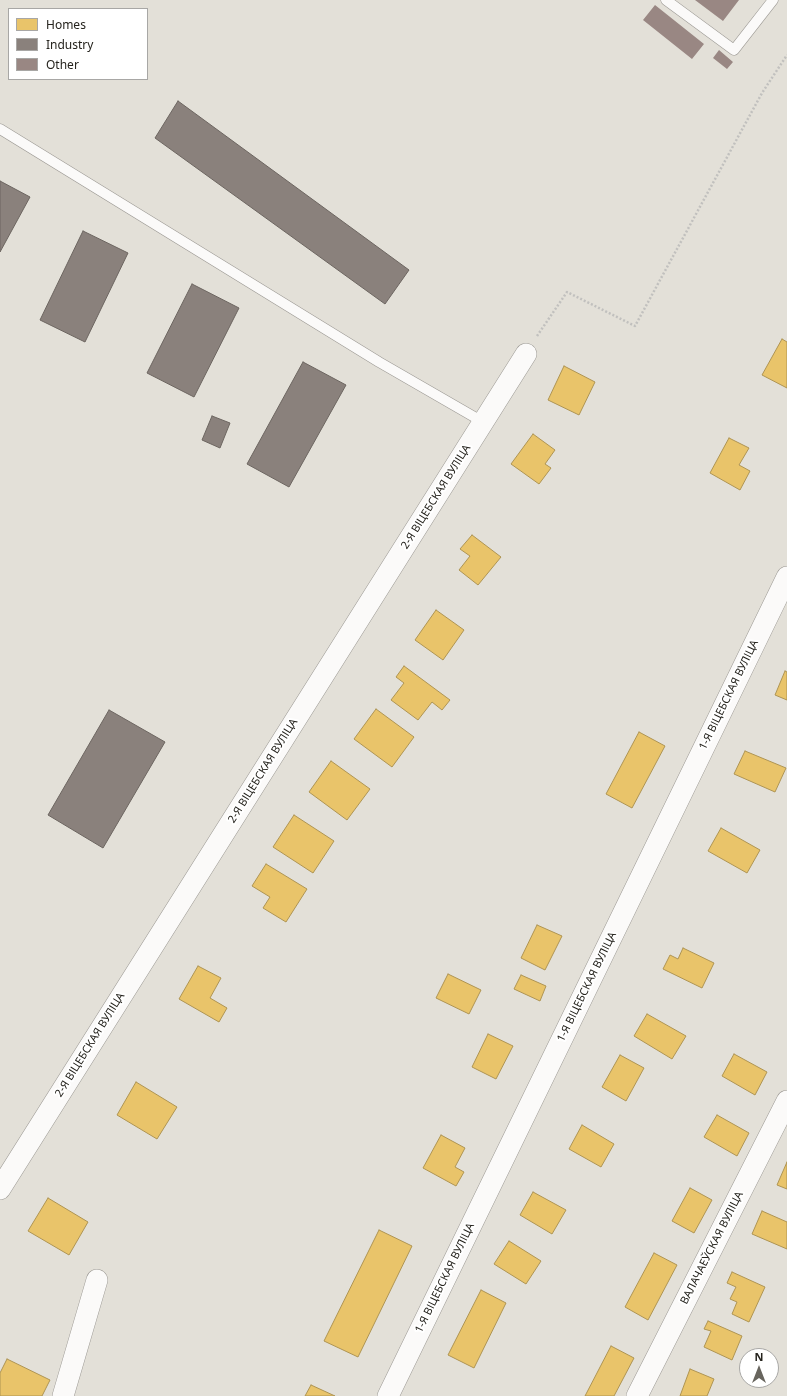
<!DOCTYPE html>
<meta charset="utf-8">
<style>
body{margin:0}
#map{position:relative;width:787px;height:1396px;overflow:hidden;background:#e3e0d8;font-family:"Noto Sans",sans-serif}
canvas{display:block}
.legend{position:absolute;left:8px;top:8px;width:140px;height:72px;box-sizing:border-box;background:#fff;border:1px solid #a8a7a5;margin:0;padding:5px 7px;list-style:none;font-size:12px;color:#25231d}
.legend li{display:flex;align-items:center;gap:8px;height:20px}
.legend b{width:20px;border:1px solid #a8a7a5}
.north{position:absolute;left:739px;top:1348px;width:40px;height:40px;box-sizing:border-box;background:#fff;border:1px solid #a8a7a5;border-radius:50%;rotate:0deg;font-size:11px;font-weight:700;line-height:16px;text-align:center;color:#25231d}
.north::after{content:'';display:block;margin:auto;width:14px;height:18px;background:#68655e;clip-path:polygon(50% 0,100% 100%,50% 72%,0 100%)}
</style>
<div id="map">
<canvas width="787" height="1396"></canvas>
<ul class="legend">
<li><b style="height:11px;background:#e9c46a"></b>Homes</li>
<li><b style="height:11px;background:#8a817c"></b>Industry</li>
<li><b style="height:11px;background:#998783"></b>Other</li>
</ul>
<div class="north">N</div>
</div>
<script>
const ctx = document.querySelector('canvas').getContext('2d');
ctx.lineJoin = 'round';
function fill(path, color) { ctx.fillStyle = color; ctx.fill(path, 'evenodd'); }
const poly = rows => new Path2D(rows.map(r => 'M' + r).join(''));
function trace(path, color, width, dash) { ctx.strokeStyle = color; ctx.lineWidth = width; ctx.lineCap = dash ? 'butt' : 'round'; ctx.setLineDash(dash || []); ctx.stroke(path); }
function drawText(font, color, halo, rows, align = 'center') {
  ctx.font = font + ' "Noto Sans",sans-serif'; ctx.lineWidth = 4; ctx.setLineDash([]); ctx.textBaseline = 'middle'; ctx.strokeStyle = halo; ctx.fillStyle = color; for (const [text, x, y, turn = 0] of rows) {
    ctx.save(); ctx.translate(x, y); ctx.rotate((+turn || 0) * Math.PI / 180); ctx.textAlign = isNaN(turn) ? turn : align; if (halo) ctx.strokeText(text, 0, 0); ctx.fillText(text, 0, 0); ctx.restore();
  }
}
const homes = poly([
 [782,339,787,342,787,388,762,375,782,339],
 [564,366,595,382,579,415,548,400,564,366],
 [533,434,555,450,545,464,551,468,539,484,511,464,533,434],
 [729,438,749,448,739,465,750,471,740,490,710,473,729,438],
 [472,535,501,557,478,585,459,570,470,556,460,549,472,535],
 [436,610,464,630,443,660,415,640,436,610],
 [404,666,450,700,442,710,432,702,418,720,391,700,404,683,396,677,404,666],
 [785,671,787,672,787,700,775,695,785,671],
 [376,709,414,737,392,767,354,739,376,709],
 [639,732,665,746,632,808,606,794,639,732],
 [745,751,786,768,775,792,734,774,745,751],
 [331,761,370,789,347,820,309,792,331,761],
 [294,815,334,841,313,873,273,847,294,815],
 [721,828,760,850,747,873,708,851,721,828],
 [266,864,307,889,286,922,263,908,270,897,252,886,266,864],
 [537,925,562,936,545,970,521,958,537,925],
 [683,948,714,963,702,988,663,969,670,955,678,959,683,948],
 [198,966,221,978,210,998,227,1008,219,1022,179,999,198,966],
 [448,974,481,990,469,1014,436,998,448,974],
 [521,975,546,986,540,1001,514,989,521,975],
 [647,1014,686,1036,672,1059,634,1036,647,1014],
 [488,1034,513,1046,496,1079,472,1067,488,1034],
 [734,1054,767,1072,755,1095,722,1076,734,1054],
 [620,1055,644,1068,626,1101,602,1087,620,1055],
 [136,1082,177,1107,157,1139,117,1115,136,1082],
 [717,1115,749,1133,737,1156,704,1137,717,1115],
 [582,1125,614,1144,601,1167,569,1149,582,1125],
 [441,1135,465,1148,455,1167,464,1172,456,1186,423,1168,441,1135],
 [787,1162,787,1189,777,1185,787,1162],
 [690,1188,712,1200,694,1233,672,1221,690,1188],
 [533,1192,566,1210,552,1234,520,1215,533,1192],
 [48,1198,88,1222,69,1255,28,1231,48,1198],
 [762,1211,787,1222,787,1249,752,1234,762,1211],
 [379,1230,412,1246,358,1357,324,1341,379,1230],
 [509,1241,541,1261,526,1284,494,1264,509,1241],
 [654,1253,677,1265,648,1320,625,1307,654,1253],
 [732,1272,765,1287,749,1322,732,1314,737,1302,730,1299,736,1287,727,1283,732,1272],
 [481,1290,506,1303,474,1368,448,1355,481,1290],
 [708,1321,742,1336,732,1360,704,1347,711,1331,704,1329,708,1321],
 [611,1346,634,1358,614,1396,585,1396,611,1346],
 [7,1359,50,1380,42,1396,0,1396,0,1373,7,1359],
 [690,1369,714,1379,707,1396,680,1396,690,1369],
 [311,1385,335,1396,305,1396,311,1385]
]);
fill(homes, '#e9c46a');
trace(homes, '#ae9453', 1);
const industry = poly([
 [178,101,409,270,385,304,155,138,178,101],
 [0,181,30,197,0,252,0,181],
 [83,231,128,253,85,342,40,320,83,231],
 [192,284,239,308,194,397,147,373,192,284],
 [303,362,346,385,289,487,247,464,303,362],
 [212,416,230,423,220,448,202,440,212,416],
 [109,710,165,742,103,848,48,815,109,710]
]);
fill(industry, '#8a817c');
trace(industry, '#6c6560', 1);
fill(poly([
 [695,0,739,0,723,21],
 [655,5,704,44,692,59,643,20],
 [719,50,733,62,727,69,713,58]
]), '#998783');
const service = poly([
 [666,0,734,50,773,0],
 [0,129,379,362,483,422]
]);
const minor = poly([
 [0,1189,526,354],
 [63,1396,97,1280],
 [388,1396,787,577],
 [637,1396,787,1101]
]);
trace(service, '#9b9893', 11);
trace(minor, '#9b9893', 22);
trace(poly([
 [537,336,567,292,635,326,762,93,787,55]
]), '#c1c0be', 2.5, [2, 2]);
trace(service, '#fbfaf9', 10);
trace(minor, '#fbfaf9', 21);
drawText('11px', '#25231d', '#fff', [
 ["2-Я ВІЦЕБСКАЯ ВУЛІЦА",436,497,-58],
 ["1-Я ВІЦЕБСКАЯ ВУЛІЦА",729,695,-64],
 ["2-Я ВІЦЕБСКАЯ ВУЛІЦА",263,771,-58],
 ["1-Я ВІЦЕБСКАЯ ВУЛІЦА",587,987,-64],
 ["2-Я ВІЦЕБСКАЯ ВУЛІЦА",90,1045,-58],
 ["ВАЛАЧАЕЎСКАЯ ВУЛІЦА",712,1248,-63],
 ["1-Я ВІЦЕБСКАЯ ВУЛІЦА",445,1278,-64]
]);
</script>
